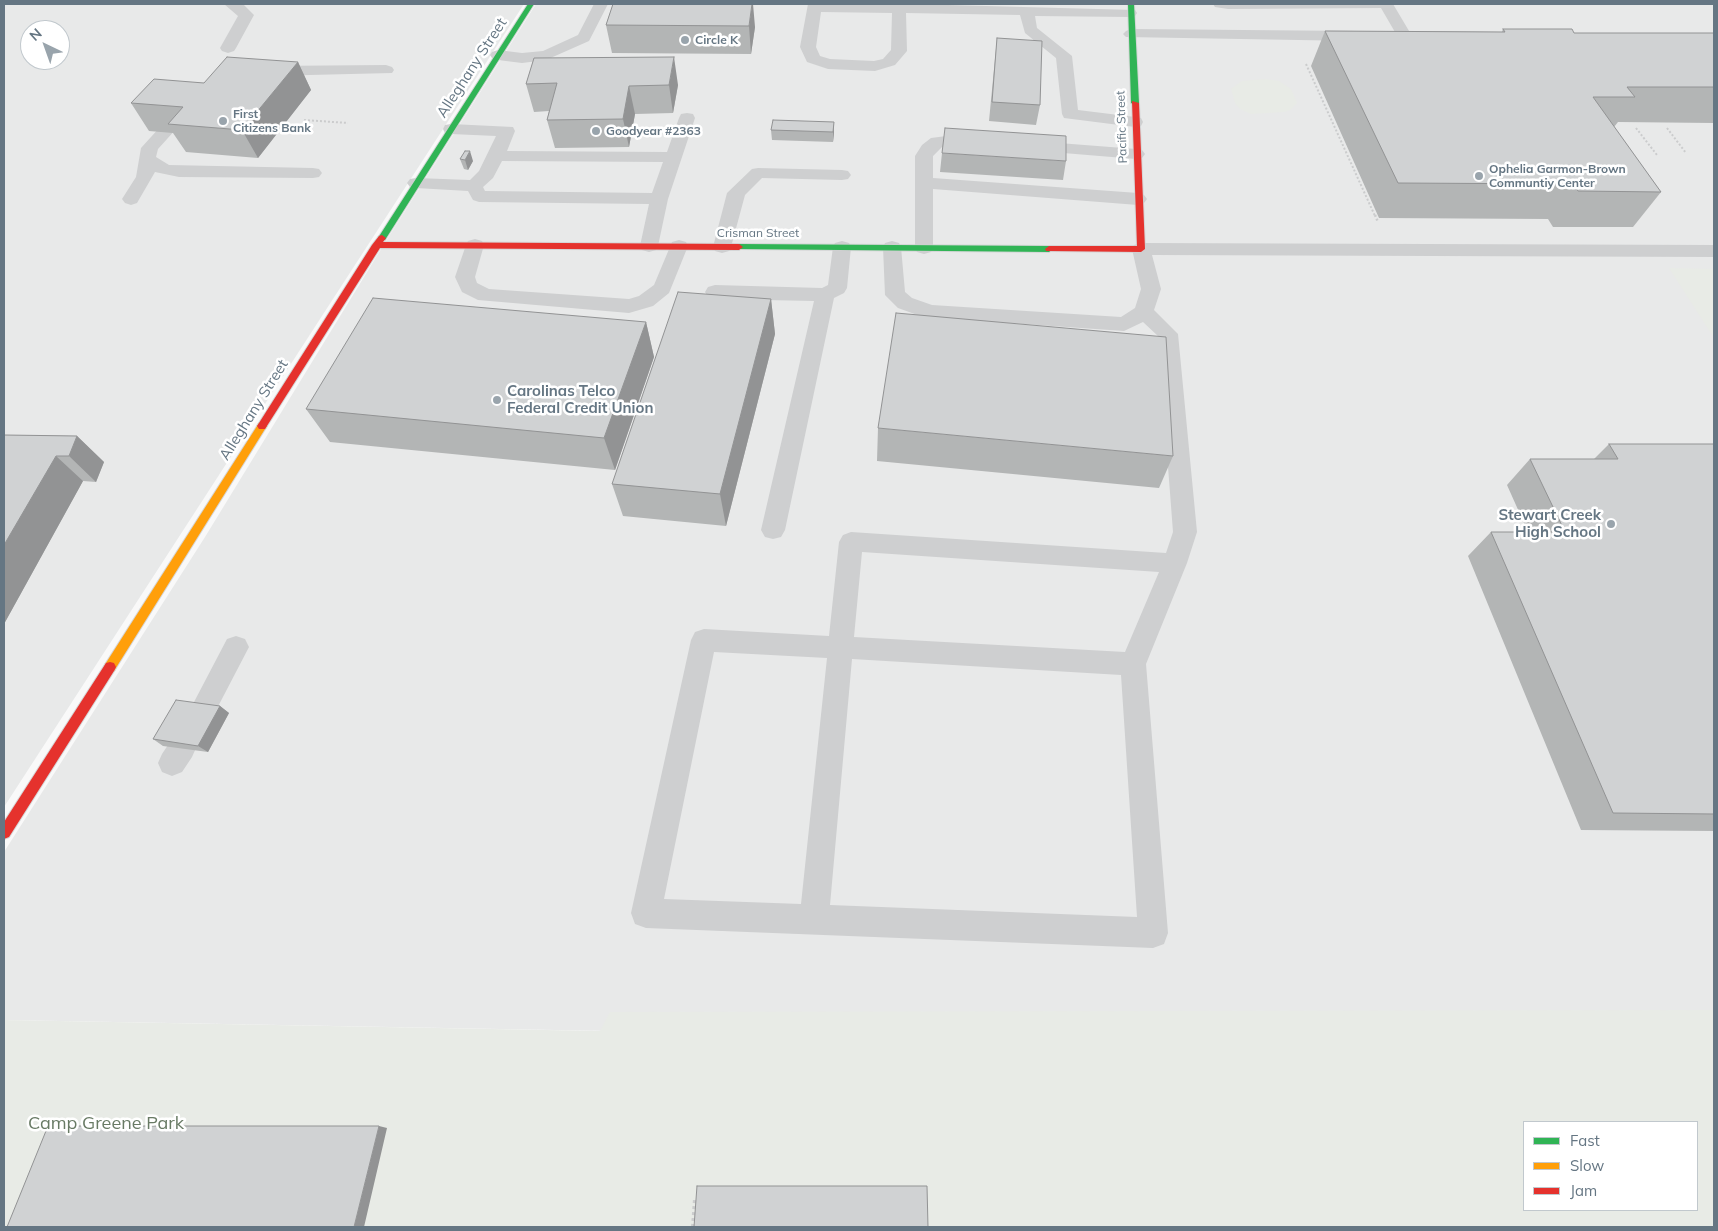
<!DOCTYPE html>
<style>
body{margin:0}
#map{position:relative;width:1718px;height:1231px;overflow:hidden;background:#f9f9f9;font-family:Mulish,sans-serif}
canvas{display:block}
.frame{position:absolute;inset:0;border:5px solid #657683;pointer-events:none}
.legend{position:absolute;left:1523px;top:1121px;width:175px;height:90px;box-sizing:border-box;background:#fff;border:1px solid #c1c8cd;margin:0;padding:6px 9px;list-style:none;font-size:15px;color:#657683}
.legend li{display:flex;align-items:center;gap:10px;height:25px}
.legend b{width:25px;border:1px solid #c1c8cd}
.north{position:absolute;left:20px;top:20px;width:50px;height:50px;box-sizing:border-box;background:#fff;border:1px solid #c1c8cd;border-radius:50%;rotate:318deg;font-size:14px;font-weight:700;line-height:20px;text-align:center;color:#657683}
.north::after{content:'';display:block;margin:auto;width:18px;height:22px;background:#99a4ac;clip-path:polygon(50% 0,100% 100%,50% 72%,0 100%)}
</style>
<div id="map">
<canvas width="1718" height="1231"></canvas>
<div class="frame"></div>
<ul class="legend">
<li><b style="height:6px;background:#30b455"></b>Fast</li>
<li><b style="height:6px;background:#ff9f0a"></b>Slow</li>
<li><b style="height:6px;background:#e5322d"></b>Jam</li>
</ul>
<div class="north">N</div>
</div>
<script>
const ctx = document.querySelector('canvas').getContext('2d');
ctx.lineJoin = 'round';
function fill(path, color) { ctx.fillStyle = color; ctx.fill(path, 'evenodd'); }
const poly = rows => new Path2D(rows.map(r => 'M' + r).join(''));
function trace(path, color, width, dash) { ctx.strokeStyle = color; ctx.lineWidth = width; ctx.lineCap = dash ? 'butt' : 'round'; ctx.setLineDash(dash || []); ctx.stroke(path); }
function drawText(font, color, halo, rows, align = 'center') {
  ctx.font = font + ' Mulish,sans-serif'; ctx.lineWidth = 5; ctx.setLineDash([]); ctx.textBaseline = 'middle'; ctx.strokeStyle = halo; ctx.fillStyle = color; for (const [text, x, y, turn = 0] of rows) {
    ctx.save(); ctx.translate(x, y); ctx.rotate((+turn || 0) * Math.PI / 180); ctx.textAlign = isNaN(turn) ? turn : align; if (halo) ctx.strokeText(text, 0, 0); ctx.fillText(text, 0, 0); ctx.restore();
  }
}
fill(poly([
 [4,4,524,4,4,807],
 [30,30,60,30,60,60,30,60],
 [536,4,1714,4,1714,1051,4,1020,4,852,205,537,386,241]
]), '#e8e9e9');
fill(poly([
 [1265,79,1279,81,1291,89,1297,103,1290,110,1284,112,1251,114,1240,109,1235,103,1231,89,1242,81],
 [1669,268,1714,269,1714,338],
 [1714,1010,1714,1227,4,1227,4,1020,600,1031,610,1012],
 [1524,1122,1697,1122,1697,1210,1524,1210]
]), '#e8ebe6');
const fast = poly([
 [528,4,534,4,385,240,379,240,378,238,528,4],
 [1128,4,1134,4,1139,103,1135,105,1131,103,1128,4],
 [739,244,1049,246,1053,249,1049,252,736,249,735,247,739,244]
]);
const slow = poly([
 [262,422,265,423,267,426,265,429,114,671,110,672,106,671,104,667,106,663,259,423,262,422]
]);
const jam = poly([
 [1132,101,1139,103,1145,249,1141,252,1046,251,1045,249,1049,246,1137,246,1132,101],
 [382,235,386,238,383,242,739,244,743,247,739,250,380,248,265,429,259,429,257,426,259,423,372,245,379,236,382,235],
 [110,662,114,663,116,667,114,671,9,837,4,839,4,822,106,663,110,662]
]);
trace(fast, '#d5d6d7', 2);
trace(slow, '#d5d6d7', 2);
trace(jam, '#d5d6d7', 2);
trace(poly([
 [1306,64,1375,216],
 [304,120,348,123],
 [1636,128,1657,155],
 [1667,128,1686,153]
]), '#cbcccd', 2, [2, 2]);
trace(poly([
 [1375,215,1378,222]
]), '#cbcccd', 2.5, [2, 2]);
trace(poly([
 [693,1227,695,1199]
]), '#cbcccd', 4, [3, 3]);
fill(poly([
 [224,4,243,4,254,15,236,48,234,51,228,53,222,51,220,48,238,16,224,4],
 [594,4,608,4,589,41,546,60,522,63,498,60,492,58,490,55,492,52,498,50,522,53,543,51,578,35,594,4],
 [808,4,911,4,1135,10,1137,13,1135,16,1130,17,1035,16,1037,28,1072,56,1078,110,1135,117,1141,118,1143,122,1141,126,1135,127,1064,118,1062,114,1056,58,1025,33,1020,15,906,13,907,51,895,65,875,71,828,69,807,62,800,47,808,4],
 [821,12,892,13,891,50,883,59,874,61,830,59,820,56,816,47,821,12],
 [1213,4,1393,4,1412,36,1409,39,1404,41,1399,39,1381,8,1228,9,1215,7,1213,4],
 [1131,29,1356,31,1361,33,1364,36,1361,39,1356,41,1126,37,1123,34,1126,31,1131,29],
 [386,65,392,67,394,70,392,73,268,76,262,74,260,71,262,68,268,66,386,65],
 [187,103,193,104,195,108,158,149,156,157,169,165,313,168,319,169,322,173,319,177,313,178,179,177,155,172,137,203,131,205,125,203,122,199,136,177,141,148,181,104,187,103],
 [687,113,693,114,695,118,668,199,658,246,656,250,649,252,642,250,640,246,649,204,479,202,473,200,468,191,416,188,410,187,407,183,410,179,416,178,470,180,479,171,496,136,451,134,445,133,443,129,445,125,451,124,513,127,515,131,507,151,667,152,679,118,681,114,687,113],
 [502,161,663,162,652,193,485,191,483,187,493,178,502,161],
 [954,135,976,137,982,138,985,142,982,146,976,147,954,145,942,147,933,156,933,178,1138,193,1144,195,1147,199,1144,203,1138,205,933,189,933,248,931,252,924,254,917,252,915,248,915,156,922,145,931,138,954,135],
 [1033,141,1136,149,1142,150,1145,154,1142,158,1136,159,1027,150,1024,146,1027,142,1033,141],
 [758,168,842,170,848,171,851,175,848,179,842,180,762,178,745,195,731,247,729,251,722,253,715,251,713,247,727,193,752,169,758,168],
 [475,239,482,241,484,245,475,277,477,283,489,289,629,299,639,296,654,285,672,242,679,240,686,242,688,246,669,293,653,306,629,313,478,300,462,292,455,277,466,245,468,241,475,239],
 [842,241,849,243,851,247,847,288,844,293,834,298,785,530,781,537,773,539,765,537,761,530,814,301,715,299,708,297,705,292,708,287,715,285,822,288,828,285,833,247,835,243,842,241],
 [892,241,899,243,901,247,905,292,912,298,932,305,1121,317,1135,308,1141,289,1132,249,1134,245,1141,243,1714,245,1714,257,1152,255,1161,289,1154,310,1178,334,1197,532,1187,563,1146,664,1168,933,1164,944,1153,948,646,928,635,924,631,913,691,640,695,632,704,629,829,636,839,542,843,535,851,532,1166,553,1173,532,1158,336,1143,322,1124,331,923,317,898,308,885,295,883,247,885,243,892,241],
 [862,552,1159,572,1125,652,854,637,862,552],
 [714,652,827,658,801,904,664,899,714,652],
 [852,659,1121,675,1137,917,830,905,852,659],
 [236,636,245,639,249,647,212,718,203,722,194,718,190,710,194,702,227,639,236,636],
 [182,735,192,739,196,748,192,757,182,772,172,776,162,772,158,763,162,754,172,739,182,735]
]), '#cecfd0');
fill(fast, '#30b455');
fill(slow, '#ff9f0a');
fill(jam, '#e5322d');
fill(poly([
 [613,4,755,27,751,54,612,53,606,25],
 [1503,29,1574,33,1714,33,1714,123,1618,122,1614,127,1661,192,1633,227,1553,227,1548,219,1379,218,1311,66,1325,31,1502,32],
 [997,38,1040,105,1036,125,989,121],
 [534,58,678,85,673,113,635,114,629,147,555,148,547,120,549,111,534,112,526,84],
 [298,62,311,90,258,158,186,152,173,133,149,131,131,103,204,83],
 [834,122,834,132,833,142,772,140,771,130],
 [942,153,1066,161,1063,180,940,172],
 [460,159,473,161,468,170,464,169],
 [771,299,775,334,726,526,623,516,612,484],
 [646,322,654,357,615,470,330,442,306,409],
 [878,428,1173,456,1159,488,877,461],
 [4,435,77,436,104,462,96,482,83,481,4,624],
 [1609,444,1714,444,1714,831,1581,830,1468,556,1491,532,1528,532,1507,485,1530,459,1594,459],
 [220,706,229,713,208,752,163,746,153,739]
]), '#b3b5b5');
fill(poly([
 [752,4,753,4,755,27,751,54,749,26],
 [674,57,678,85,673,113,669,85],
 [298,62,311,90,258,158,242,130],
 [629,86,635,114,629,147,623,119],
 [834,122,834,132,833,142,833,132],
 [470,151,473,161,468,170,465,160],
 [771,299,775,334,726,526,720,494],
 [646,322,654,357,615,470,604,438],
 [77,436,104,462,96,482,69,456],
 [56,456,83,481,4,624,4,545],
 [220,706,229,713,208,752,198,746],
 [379,1126,387,1128,364,1227,354,1227]
]), '#929394');
const building = poly([
 [613,4,752,4,749,26,606,25,613,4],
 [1503,29,1572,29,1574,33,1714,33,1714,87,1627,87,1635,97,1593,97,1661,192,1578,191,1573,184,1398,183,1325,31,1505,32,1503,29],
 [997,38,1042,41,1040,105,992,102,997,38],
 [227,57,298,62,242,130,168,124,183,107,131,103,154,79,204,83,227,57],
 [674,57,669,85,629,86,623,119,547,120,557,83,526,84,534,58,674,57],
 [773,120,834,122,833,132,771,130,773,120],
 [945,128,1066,136,1066,161,942,153,945,128],
 [465,151,470,151,465,160,460,159,465,151],
 [678,292,771,299,720,494,612,484,678,292],
 [373,298,646,322,604,438,306,409,373,298],
 [896,313,1166,337,1173,456,878,428,896,313],
 [4,435,77,436,69,456,56,456,4,545,4,435],
 [1609,444,1714,444,1714,814,1613,813,1491,532,1565,532,1530,459,1618,459,1609,444],
 [176,700,220,706,198,746,153,739,176,700],
 [48,1126,379,1126,354,1227,7,1227,48,1126],
 [697,1186,927,1186,928,1227,694,1227,697,1186]
]);
fill(building, '#d0d2d3');
trace(building, '#929394', 1);
for (const [x, y, r, color] of [
 [685,40,5,"#99a4ac"],
 [223,121,5,"#99a4ac"],
 [596,131,5,"#99a4ac"],
 [1479,176,5,"#99a4ac"],
 [497,400,5,"#99a4ac"],
 [1611,524,5,"#99a4ac"]
]) { const dot = new Path2D(); dot.arc(x, y, r, 0, 2 * Math.PI); ctx.fillStyle = color; ctx.fill(dot); trace(dot, '#fff', 2); }
drawText('bold 12px', '#657683', '#fff', [
 ["Circle K",695,40],
 ["First",233,114],
 ["Citizens Bank",233,128],
 ["Goodyear #2363",606,131],
 ["Ophelia Garmon-Brown",1489,169],
 ["Communtiy Center",1489,183]
], 'left');
drawText('12px', '#657683', '#fff', [
 ["Pacific Street",1122,127,-92],
 ["Crisman Street",758,233]
]);
drawText('15px', '#657683', '#fff', [
 ["Alleghany Street",472,68,-57],
 ["Alleghany Street",254,410,-58]
]);
drawText('bold 15px', '#657683', '#fff', [
 ["Carolinas Telco",507,391],
 ["Federal Credit Union",507,408],
 ["Stewart Creek",1601,515,"right"],
 ["High School",1601,532,"right"]
], 'left');
drawText('18px', '#687a64', '#fff', [
 ["Camp Greene Park",106,1124]
]);
</script>
